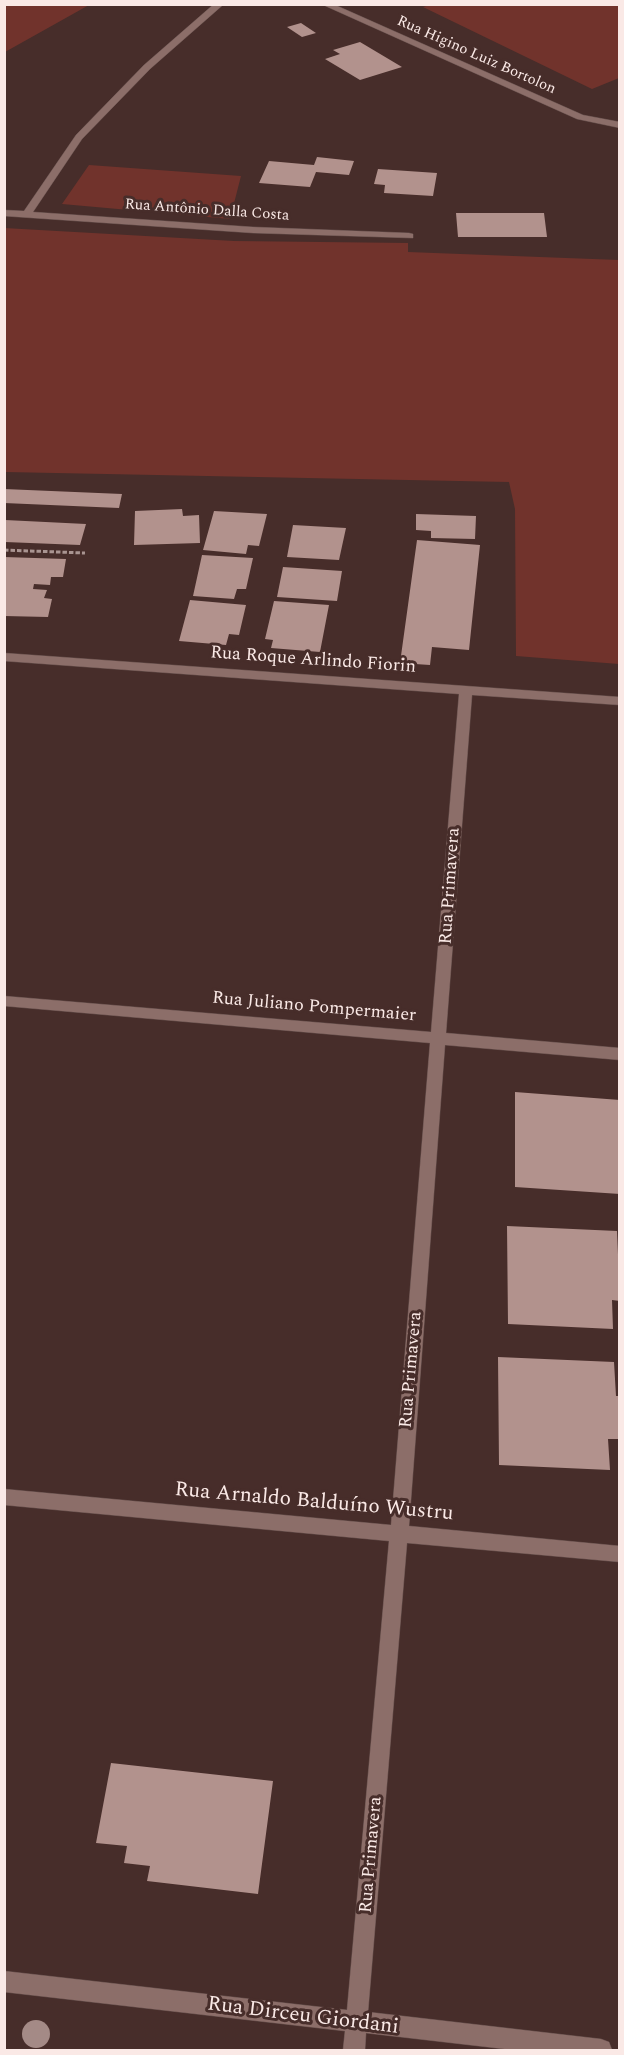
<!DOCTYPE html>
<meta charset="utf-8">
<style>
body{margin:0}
#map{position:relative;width:624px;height:2055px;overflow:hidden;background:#472d2a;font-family:Spectral,serif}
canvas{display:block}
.frame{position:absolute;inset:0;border:6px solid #fae9e6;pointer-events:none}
</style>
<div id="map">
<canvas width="624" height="2055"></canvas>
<div class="frame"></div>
</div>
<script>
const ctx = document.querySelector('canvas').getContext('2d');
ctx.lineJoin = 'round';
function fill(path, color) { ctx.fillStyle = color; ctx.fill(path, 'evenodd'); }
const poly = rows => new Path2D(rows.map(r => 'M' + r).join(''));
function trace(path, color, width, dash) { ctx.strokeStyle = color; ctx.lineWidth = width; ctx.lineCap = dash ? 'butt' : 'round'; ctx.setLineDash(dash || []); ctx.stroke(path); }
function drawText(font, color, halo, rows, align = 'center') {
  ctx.font = font + ' Spectral,serif'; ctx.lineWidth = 6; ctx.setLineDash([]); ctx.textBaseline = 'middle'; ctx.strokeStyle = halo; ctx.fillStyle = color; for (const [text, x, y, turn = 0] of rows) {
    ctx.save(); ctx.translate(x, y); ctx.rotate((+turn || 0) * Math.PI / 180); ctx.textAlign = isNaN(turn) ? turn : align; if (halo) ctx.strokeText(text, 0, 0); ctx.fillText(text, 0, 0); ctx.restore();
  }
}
fill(poly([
 [5,4,88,4,89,5,5,52],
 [430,5,619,5,619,78,592,89,423,7],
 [89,165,241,176,230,219,62,204],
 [4,228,234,241,408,243,408,252,619,260,619,664,516,656,515,509,509,482,5,472]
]), '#71332c');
fill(poly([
 [301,23,316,33,302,37,287,27],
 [360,42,402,67,360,80,325,59,340,54,333,50],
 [317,157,354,161,349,175,316,172,310,187,259,183,269,161,314,165],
 [378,169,437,173,433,196,384,193,385,185,374,184],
 [456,213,544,213,547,237,458,237],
 [4,489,122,494,119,508,4,503],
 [182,509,183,516,199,515,200,543,134,545,135,511],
 [214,511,267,514,259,546,248,545,246,554,203,550],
 [416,514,476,516,475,539,431,538,431,531,416,530],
 [5,520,86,524,80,545,5,542],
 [293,525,346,528,339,560,287,557],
 [417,540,480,545,469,650,432,647,430,665,400,663],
 [202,555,253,558,246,589,237,589,234,599,193,596],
 [4,557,66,559,63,577,51,577,50,585,34,584,33,589,47,590,44,598,52,599,48,617,4,616],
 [283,567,342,571,337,601,277,597],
 [190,600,246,605,239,635,229,634,226,645,179,641],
 [274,601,329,605,320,652,271,648,273,640,265,639],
 [515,1092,620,1100,620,1194,515,1187],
 [507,1226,617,1231,620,1301,612,1300,613,1329,508,1324],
 [498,1357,614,1362,616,1396,620,1396,620,1439,608,1439,610,1470,499,1465],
 [111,1763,273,1781,258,1894,147,1881,150,1866,124,1863,127,1846,96,1843]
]), '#b2928d');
const minor = poly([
 [214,4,224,4,150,69,82,139,33,212,253,227,409,233,413,234,413,238,253,233,4,216,4,210,24,211,76,135,144,65,214,4],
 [321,4,333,4,583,115,620,122,620,128,577,119,321,4],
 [4,653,620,697,620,705,472,695,446,1033,620,1048,620,1060,445,1045,409,1526,620,1546,620,1562,407,1543,368,2012,601,2039,609,2042,612,2050,513,2050,366,2033,365,2050,343,2050,345,2031,4,1992,4,1971,347,2010,389,1541,4,1505,4,1489,391,1525,430,1043,4,1006,4,996,431,1032,459,694,4,661,4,653]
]);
trace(minor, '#624c49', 1);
trace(poly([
 [4,550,85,553]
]), '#a99491', 3, [4.5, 2]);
fill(minor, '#8c6e69');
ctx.fillStyle = '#a48a86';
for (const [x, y] of [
 [36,2034]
]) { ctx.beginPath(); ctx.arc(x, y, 14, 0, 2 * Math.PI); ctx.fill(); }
drawText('15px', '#fae9e6', '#472d2a', [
 ["Rua Higino Luiz Bortolon",476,56,24],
 ["Rua Antônio Dalla Costa",207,211,4]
]);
drawText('18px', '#fae9e6', '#472d2a', [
 ["Rua Roque Arlindo Fiorin",313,661,4],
 ["Rua Primavera",451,886,-86],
 ["Rua Juliano Pompermaier",314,1008,5],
 ["Rua Primavera",412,1370,-85],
 ["Rua Primavera",372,1855,-85]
]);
drawText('21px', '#fae9e6', '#472d2a', [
 ["Rua Arnaldo Balduíno Wustru",314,1503,5],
 ["Rua Dirceu Giordani",303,2017,7]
]);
</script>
